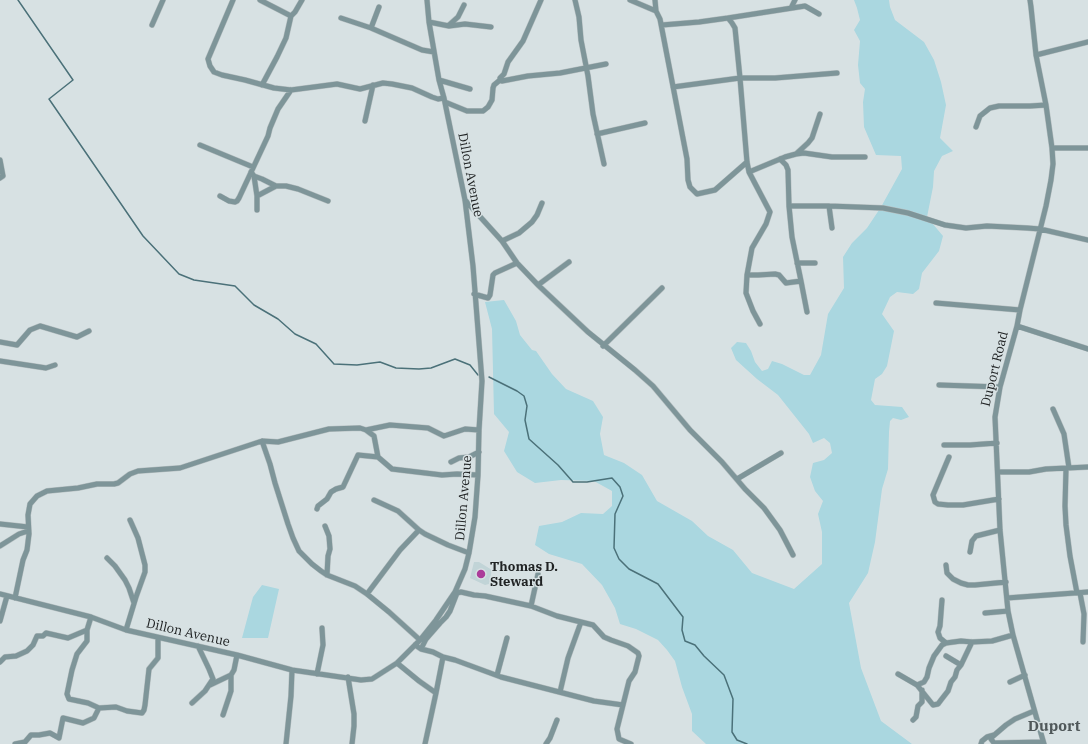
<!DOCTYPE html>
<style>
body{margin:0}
canvas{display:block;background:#d7e1e3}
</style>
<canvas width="1088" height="744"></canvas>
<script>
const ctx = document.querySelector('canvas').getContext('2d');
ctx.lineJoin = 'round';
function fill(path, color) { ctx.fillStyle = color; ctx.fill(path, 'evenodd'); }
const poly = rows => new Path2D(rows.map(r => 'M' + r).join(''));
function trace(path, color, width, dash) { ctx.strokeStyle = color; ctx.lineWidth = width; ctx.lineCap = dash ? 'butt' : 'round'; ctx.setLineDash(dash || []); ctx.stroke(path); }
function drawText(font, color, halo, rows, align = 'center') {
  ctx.font = font + ' "IBM Plex Serif",serif'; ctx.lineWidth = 3; ctx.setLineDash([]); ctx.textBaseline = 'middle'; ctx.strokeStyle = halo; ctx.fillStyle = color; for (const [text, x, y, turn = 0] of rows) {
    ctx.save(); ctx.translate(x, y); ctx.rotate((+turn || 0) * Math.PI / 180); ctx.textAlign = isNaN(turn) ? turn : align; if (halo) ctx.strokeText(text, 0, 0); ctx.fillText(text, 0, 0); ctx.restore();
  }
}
fill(poly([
 [474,562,479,562,492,570,489,584,485,585,470,578]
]), '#c1d4d7');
fill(poly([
 [854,0,889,0,890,7,895,20,924,42,934,60,941,82,946,105,940,138,953,151,942,156,934,171,933,187,927,217,943,236,939,251,922,273,919,289,913,294,897,292,890,297,882,314,894,331,887,366,882,374,875,379,871,400,875,405,902,407,909,417,901,420,893,418,890,421,889,432,888,469,882,489,875,542,868,573,849,603,861,668,881,721,912,744,706,744,692,731,692,714,682,687,675,661,667,650,658,640,636,629,620,624,615,608,602,585,582,564,549,554,535,545,539,526,562,522,581,513,603,514,612,506,612,491,594,481,561,480,535,483,517,472,504,451,509,432,494,414,492,329,485,302,504,300,516,321,520,335,532,350,536,351,552,374,566,389,593,401,603,417,600,434,604,455,624,463,642,475,657,501,692,521,708,536,733,550,752,573,794,589,822,564,822,532,818,514,823,501,815,491,810,477,813,463,824,460,832,453,830,443,824,438,813,443,809,434,778,395,757,379,736,360,731,348,737,342,746,343,751,351,755,362,762,371,768,369,772,361,782,364,804,375,810,375,821,355,828,314,844,288,843,257,852,243,867,228,881,207,902,169,901,156,876,155,864,127,863,102,865,89,860,83,858,65,860,41,854,30,860,20,857,8],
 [262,585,279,589,268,638,242,638,253,597]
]), '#aad7e0');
trace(poly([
 [18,0,73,80,49,99,143,236,179,274,194,280,235,286,254,305,278,319,295,334,316,344,334,364,357,365,380,362,396,368,419,369,431,368,455,359,470,365,478,375],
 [489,377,517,391,524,396,527,406,525,420,529,439,558,465,573,482,587,482,612,478,620,487,623,496,615,514,614,548,619,559,629,569,658,584,683,617,682,630,685,641,695,645,704,656,724,675,733,699,732,732,737,740,747,744]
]), '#4b7179', 1.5);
const minor = poly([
 [233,0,208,59,210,66,214,72,222,75,245,80,274,88,291,90,337,84,360,89,383,83,392,84,412,88,432,97,438,99,444,98],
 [260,0,291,16,295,12,302,0],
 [575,0,579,17,581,40,588,76,593,114,604,164],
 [630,0,656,11,660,19,687,159,688,180,690,187,697,194,715,190,747,162],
 [655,0,656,11],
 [1030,0,1031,7,1036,55,1046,105,1052,148,1053,164,1051,180,1046,206,1020,310,1017,326,1000,387,995,417,1000,530,1008,611,1013,635,1044,744],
 [791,8,795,0],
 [341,18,371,28,422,50,434,52],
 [728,18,805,6,819,14],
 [429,22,449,26,465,24,491,27],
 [152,25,163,0],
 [449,25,458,17,464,5],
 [662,25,699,22,728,18,732,23,735,28,740,78,747,162,749,172,770,212,766,224,752,248,747,275,746,293,753,311,760,324],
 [371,28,379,7],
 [1036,55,1088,42],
 [439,80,470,89],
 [500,80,502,81,528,76,560,73,606,64],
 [262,85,277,57,286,38,291,16],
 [673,87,740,78,775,78,837,73],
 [445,102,467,111,483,111,488,107,492,100,493,88,494,85,500,80,500,78,504,74,508,62,523,41,541,0],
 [365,121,373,85],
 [976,127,980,116,990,108,999,106,1030,106,1046,105],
 [597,134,645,123],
 [200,145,253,167],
 [1052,148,1088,148],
 [796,154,808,143,812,138,820,114],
 [0,160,3,176,0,178],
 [251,172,254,176,262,179,276,186],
 [749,172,785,157,796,154,804,153,832,157,865,157],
 [254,176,257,196],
 [220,196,229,201,235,202,237,201,239,198,268,136,270,128,278,109,291,90],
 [465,200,502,241,517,263,538,285,588,332,635,370,653,386,690,430,722,462,745,489,764,508,780,530,793,555],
 [789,206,829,206,883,208,908,213,945,225,966,228,987,226,1027,228,1040,229,1088,240],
 [829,206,832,228],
 [257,210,257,196,276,186,286,186,298,189,328,201],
 [502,241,519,233,532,222,537,215,542,203],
 [797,263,815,263],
 [747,275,758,275,775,274,779,275,786,283,801,281,792,237,789,206,788,170,786,165,780,159],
 [801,281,807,312],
 [538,285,569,262],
 [474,294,488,298,490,295,493,275,495,273,517,263],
 [936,303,1020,310],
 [1017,326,1088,349],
 [0,342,17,345,30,330,40,326,77,337,89,331],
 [603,346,662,288],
 [0,361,46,368,55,365],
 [939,385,1000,387],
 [1053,409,1064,434,1069,468],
 [366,430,390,425,428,428,444,436,465,429,479,430],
 [262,441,270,464,275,483,288,524,293,538,299,551,312,564,321,571,327,575,355,586,367,594,389,612,420,640],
 [944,445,970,445,997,443],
 [949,457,933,495,935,502,938,504,948,505,963,505,999,499],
 [451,462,459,458,469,457,479,452],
 [1066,469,1065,506,1066,525,1070,556,1077,593],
 [998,472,1029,472,1046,469,1088,467],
 [737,479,781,453],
 [374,500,398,511,419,530,425,534,448,545,469,553],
 [317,509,318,506,327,499,331,492,336,489,343,487,358,455,378,457,392,469,442,475,457,474,478,475],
 [0,524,28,527],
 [325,526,329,536,330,549,328,556,327,575],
 [0,546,19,534,28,531],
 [970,552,972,541,976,536,1000,530],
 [107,558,115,566,125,580,129,588,134,603],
 [946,565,947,573,953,579,961,583,968,585,975,585,1006,582],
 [1080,593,1084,614,1083,642],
 [0,594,91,617,126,630,237,655,292,670,361,680,372,679,397,663,420,640,436,620,455,592,465,569,469,553,475,517,478,475,479,430,482,381,473,266,465,200,444,98,439,80,429,22,427,0],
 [367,594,400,550,419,530],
 [15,598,23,560,27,550,29,534,28,515,30,504,37,496,47,491,78,488,97,484,114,484,118,483,130,474,138,471,180,468,262,441,278,442,329,429,360,428,366,430,374,436,378,457],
 [1007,598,1088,592],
 [942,600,940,626,938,632,940,638,946,643],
 [531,606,538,574],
 [985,613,1008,611],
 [0,621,7,596],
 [87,630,87,641,77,654,72,670,67,694,69,699,88,703,99,708],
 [126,630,136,597,145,572,145,565,138,538,130,520],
 [415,645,421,649,433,652,443,657,455,660,501,677,594,701,623,705,617,729,619,739,631,744],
 [421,649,426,639,440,623,446,617,450,611,457,593,461,592,474,595,485,596,531,606,557,616,593,625,604,637,611,640,628,646,638,653,639,656,635,672,629,681,623,705],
 [946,656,961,665],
 [0,662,5,657,16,656,27,651,33,645,37,636,43,636,46,633,68,638,87,630,91,617],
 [397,663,419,681,436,693,425,744],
 [317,674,323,645,322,628],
 [898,674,917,685,924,682,927,677,929,668,934,656,942,645,946,643,961,641,972,642,992,641,1013,635],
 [497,675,507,638],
 [348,677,354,714,354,726,352,744],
 [1010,682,1025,675],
 [210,685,231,675,234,670,237,655],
 [917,685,933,705,938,704,941,700,948,691,951,682,955,677,957,670,961,665,972,642],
 [560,692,568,658,581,622],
 [436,693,443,657],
 [192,703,205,691,213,679,209,669,198,646],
 [1034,711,1015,719,1006,725,992,737,991,739,994,743,1043,742],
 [223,715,231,691,231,675],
 [913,720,916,717,918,706,922,702,922,690],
 [15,744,25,742,31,735,39,735,50,733,59,738,63,718,83,723,94,718,99,708,116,707,127,711,142,713,144,710,145,705,149,669,158,658,158,638],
 [286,744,291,696,292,670],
 [546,744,550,738,557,720],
 [981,744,982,741,987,737,994,735]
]);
trace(minor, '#b6bfc1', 6);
trace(minor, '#7e9599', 5);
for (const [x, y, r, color] of [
 [481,574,5,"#ab3c9a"]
]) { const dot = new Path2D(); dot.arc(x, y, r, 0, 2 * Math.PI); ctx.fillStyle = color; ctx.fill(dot); trace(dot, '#d7e1e3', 1.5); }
drawText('13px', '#202324', '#d7e1e3', [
 ["Dillon Avenue",470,175,79],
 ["Duport Road",995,369,-76],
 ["Dillon Avenue",464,498,-85],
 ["Dillon Avenue",188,633,13]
]);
drawText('bold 13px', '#202324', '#d7e1e3', [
 ["Thomas D.",490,567],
 ["Steward",490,582]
], 'left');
drawText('bold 15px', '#50585a', '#d7e1e3', [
 ["Duport",1054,727]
]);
</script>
